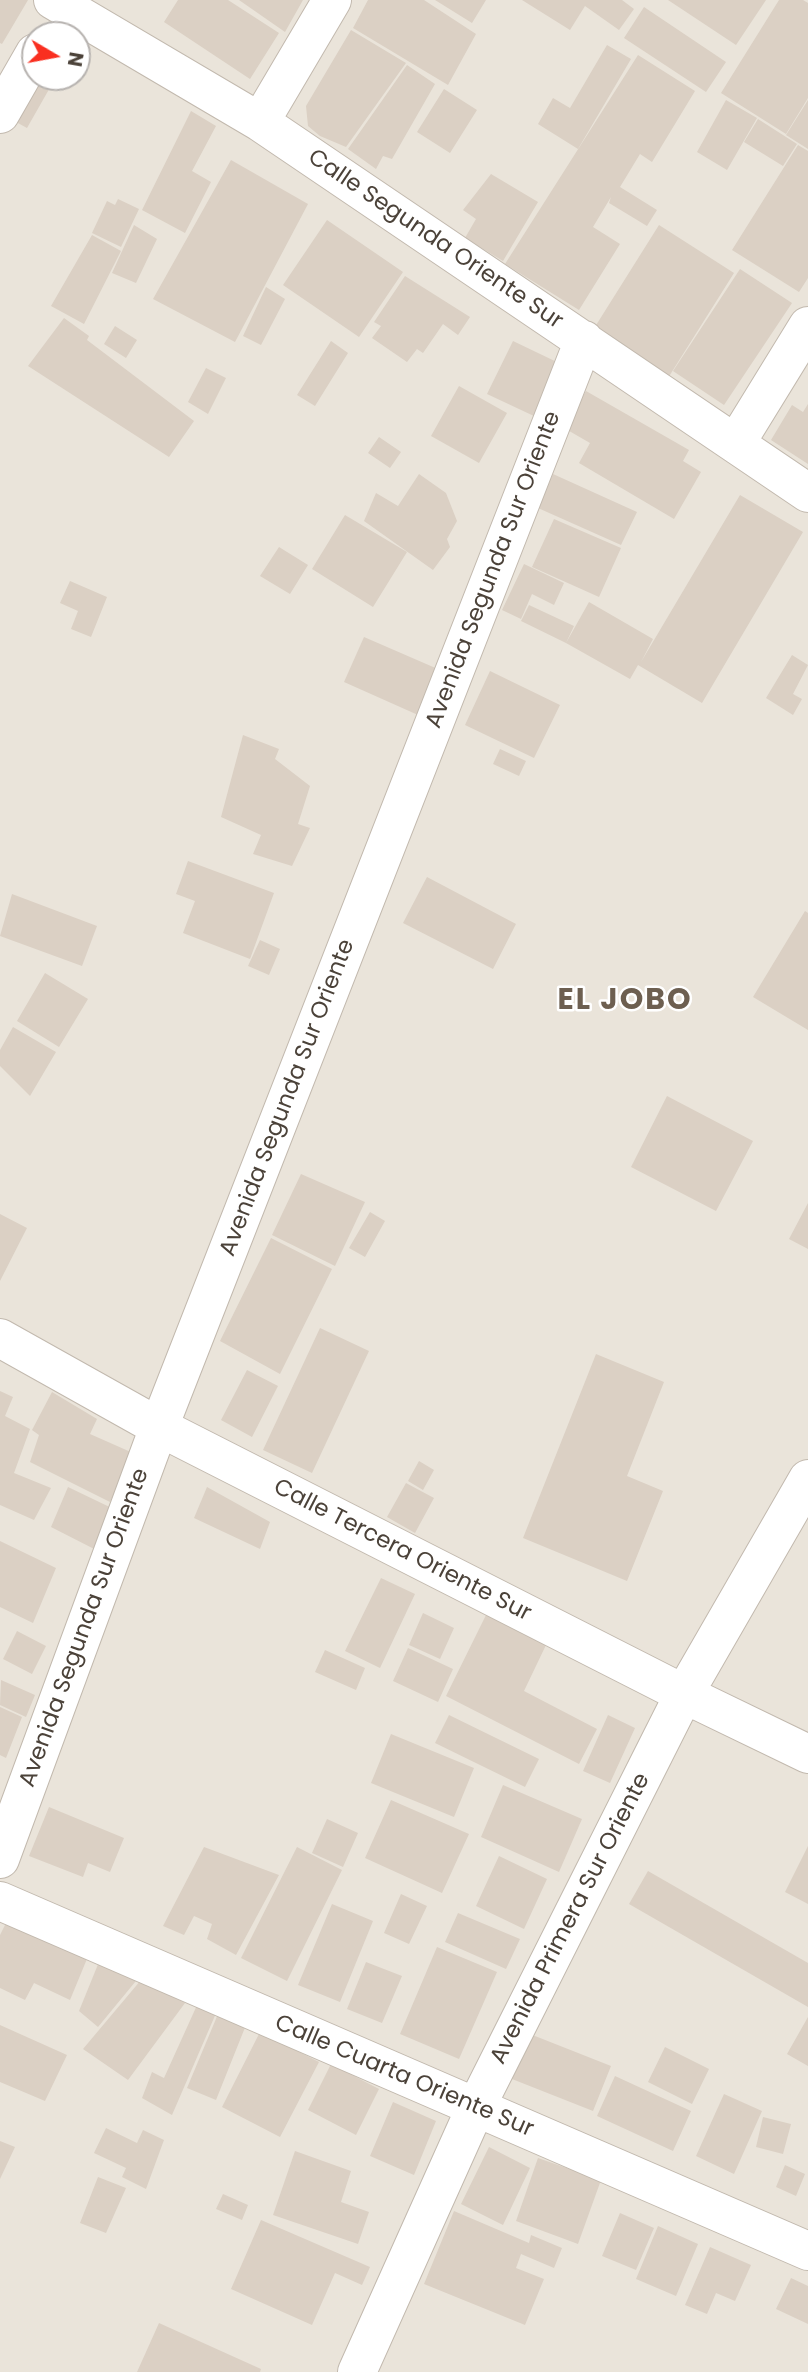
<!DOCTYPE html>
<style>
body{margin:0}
#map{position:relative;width:808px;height:2372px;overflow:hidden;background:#f6f2ec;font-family:Poppins,sans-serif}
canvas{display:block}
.north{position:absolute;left:21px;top:21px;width:70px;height:70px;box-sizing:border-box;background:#fff;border:2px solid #b7b3b0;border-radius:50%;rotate:100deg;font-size:19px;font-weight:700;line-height:28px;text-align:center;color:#4b4239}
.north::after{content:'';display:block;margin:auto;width:24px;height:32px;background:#f92f20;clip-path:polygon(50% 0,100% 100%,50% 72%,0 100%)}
</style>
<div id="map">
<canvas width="808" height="2372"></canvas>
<div class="north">N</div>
</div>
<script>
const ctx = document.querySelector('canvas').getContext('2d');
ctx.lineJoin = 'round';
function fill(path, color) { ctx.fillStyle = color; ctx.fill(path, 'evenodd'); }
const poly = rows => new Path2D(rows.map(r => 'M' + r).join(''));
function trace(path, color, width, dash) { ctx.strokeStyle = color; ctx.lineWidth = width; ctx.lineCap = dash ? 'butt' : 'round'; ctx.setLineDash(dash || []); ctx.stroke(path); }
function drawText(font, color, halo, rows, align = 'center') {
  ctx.font = font + ' Poppins,sans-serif'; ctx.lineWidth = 5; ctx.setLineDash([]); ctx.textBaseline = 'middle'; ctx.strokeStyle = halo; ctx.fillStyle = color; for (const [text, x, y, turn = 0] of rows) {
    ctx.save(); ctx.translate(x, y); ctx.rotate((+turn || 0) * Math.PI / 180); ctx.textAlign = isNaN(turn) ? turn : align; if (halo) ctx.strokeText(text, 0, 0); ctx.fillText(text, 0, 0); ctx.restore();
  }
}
fill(poly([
 [0,0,808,0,808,2372,0,2372],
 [35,35,77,35,77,77,35,77]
]), '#eae4da');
fill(poly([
 [0,0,28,0,2,44,0,43],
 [178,0,228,0,279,33,250,79,164,22],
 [239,0,303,0,285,32],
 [368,0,424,0,476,34,448,85,353,28],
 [435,0,486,0,472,23],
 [522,0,622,0,634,9,619,30,585,6,570,30],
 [668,0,766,0,736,45],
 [779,0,803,0,808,3,808,98,786,134,721,93],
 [644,7,726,62,706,92,624,38],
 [351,30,406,63,346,147,320,136,308,126,306,106],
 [607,45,631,59,578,149,538,124,553,98,570,108],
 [638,55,695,91,652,162,640,154,620,187,657,210,647,226,609,203,611,197,593,227,620,244,579,310,505,264],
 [407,65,435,84,392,159,383,156,376,169,348,149],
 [35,77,56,77,27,128,5,116],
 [444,89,477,110,450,153,417,132],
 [726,100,757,118,727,170,697,152],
 [808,100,808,149,786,135],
 [191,111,216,126,192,171,211,182,185,233,142,210],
 [758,119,797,144,783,166,744,142],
 [798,145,808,151,808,278,799,292,732,250],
 [231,160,308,204,235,342,153,299],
 [491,174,538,202,503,261,465,238,476,219,463,210],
 [118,199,139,209,121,247,92,233,107,201,115,205],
 [327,220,403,272,359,337,283,285],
 [134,225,157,239,136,283,112,273],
 [659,225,734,273,668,378,593,330],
 [92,235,121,251,84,324,51,306],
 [740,269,792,303,724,405,673,371],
 [405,276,470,317,458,335,443,324,423,353,417,349,407,362,372,338,381,326,374,322],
 [266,287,285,299,261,345,243,336],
 [64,318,89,336,87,340,194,421,169,457,28,366],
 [115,326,137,340,126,358,104,344],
 [331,341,348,353,315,406,297,395],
 [513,341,561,364,536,417,487,394],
 [206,368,226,378,208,414,188,402],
 [459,386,507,413,479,463,431,436],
 [586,391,689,450,683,461,701,472,674,519,579,463,590,443,564,428],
 [808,404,808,464,771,440,792,405,803,412],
 [379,437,401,452,390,468,368,453],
 [419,474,446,493,457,521,447,539,450,547,433,570,364,521,376,493,398,506],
 [553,474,637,512,621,545,538,508],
 [740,495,803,532,702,703,638,665,630,679,566,643,589,602,653,639,641,662],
 [345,515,407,552,373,607,312,569],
 [554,519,621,548,599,597,532,567],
 [279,547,308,565,290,594,260,576],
 [524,564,564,583,554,605,532,594,521,619,502,610],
 [70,581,107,597,91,637,71,629,78,611,60,603],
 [529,605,574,626,566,643,521,621],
 [364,637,447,673,427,719,344,682],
 [792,655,808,665,793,694,802,699,793,715,766,698],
 [490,671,560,705,534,758,465,725],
 [243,735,279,749,275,759,310,786,298,824,310,828,292,866,253,854,261,835,221,817],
 [500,749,526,761,519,776,493,764],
 [188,861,274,893,250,959,183,933,195,901,176,894],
 [427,877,516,924,493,969,403,923],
 [12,894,97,926,82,966,0,936],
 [805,911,808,913,808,1030,753,997],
 [260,940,280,949,269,975,248,966],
 [45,973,88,999,59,1047,17,1021],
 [13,1027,56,1052,30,1096,0,1066,0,1050],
 [667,1096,753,1141,716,1211,631,1167],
 [301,1174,365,1202,335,1266,272,1235],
 [808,1203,808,1249,789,1239],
 [370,1212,385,1221,365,1257,349,1248],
 [0,1214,27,1228,0,1281],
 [271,1238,332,1269,280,1374,220,1341],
 [320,1328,369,1351,312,1473,263,1450],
 [596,1354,664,1382,627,1476,663,1491,627,1581,523,1538],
 [247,1370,278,1386,252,1437,221,1420],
 [0,1391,13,1397,5,1416,30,1429,14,1473,51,1488,34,1520,0,1505],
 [52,1392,97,1419,90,1434,133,1453,110,1502,30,1462,39,1435,32,1430],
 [419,1461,434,1470,423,1490,408,1481],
 [406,1483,434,1498,415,1533,387,1517],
 [68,1487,120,1512,102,1553,51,1527],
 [207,1487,270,1522,260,1549,194,1518],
 [0,1541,56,1568,33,1623,0,1607],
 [381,1578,415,1594,380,1668,345,1651],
 [423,1613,454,1628,440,1659,409,1645],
 [486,1615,546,1645,524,1691,597,1729,579,1764,446,1696],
 [17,1631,46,1646,32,1674,3,1659],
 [408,1648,453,1669,438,1702,393,1681],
 [325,1650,365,1668,356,1690,315,1672],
 [1,1680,35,1695,26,1717,0,1705],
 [0,1707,22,1717,6,1758,0,1755],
 [449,1715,539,1759,525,1787,435,1743],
 [608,1715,635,1728,610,1783,583,1771],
 [391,1734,474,1768,454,1817,371,1783],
 [503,1785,582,1819,559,1872,481,1837],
 [391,1800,469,1834,442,1893,365,1858],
 [49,1807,124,1838,110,1872,88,1863,83,1877,29,1856],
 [327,1819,358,1833,343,1867,312,1853],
 [808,1846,808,1904,785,1892],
 [204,1847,279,1875,236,1955,207,1939,212,1924,194,1916,184,1935,163,1926],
 [297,1847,342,1870,287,1981,241,1958],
 [499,1856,547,1879,524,1929,476,1906],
 [648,1871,808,1963,808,2007,629,1904],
 [401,1894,427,1906,409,1944,384,1933],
 [332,1904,373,1921,340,2002,298,1985],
 [458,1913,520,1939,506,1969,445,1942],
 [7,1921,89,1954,70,2000,34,1983,25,2000,0,1988,0,1935],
 [437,1947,497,1972,459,2059,400,2034],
 [101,1957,140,1976,98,2027,79,2011],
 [366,1962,402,1976,382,2023,347,2009],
 [141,1980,185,2003,128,2080,83,2049],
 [198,2003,217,2011,172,2115,142,2098,152,2072,164,2078],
 [218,2014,246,2025,216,2100,187,2088],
 [808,2017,808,2066,787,2054],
 [0,2025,67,2055,45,2101,0,2082],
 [260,2032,319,2062,280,2137,222,2107],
 [530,2034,611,2066,593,2111,512,2079],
 [665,2047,709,2069,692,2104,648,2082],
 [331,2064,379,2089,356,2135,308,2110],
 [615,2076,691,2111,673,2151,597,2116],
 [724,2094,762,2111,734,2174,696,2156],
 [393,2102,436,2121,414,2175,370,2156],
 [763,2117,791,2124,783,2154,756,2147],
 [106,2128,137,2143,143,2130,164,2140,146,2189,122,2177,126,2168,94,2153],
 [0,2141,15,2147,0,2179],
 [489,2147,530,2168,503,2225,461,2204],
 [295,2151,351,2171,341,2202,369,2212,358,2244,273,2215],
 [538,2158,601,2180,578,2244,516,2221],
 [785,2165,805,2174,796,2196,776,2187],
 [98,2177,126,2188,106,2233,80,2223],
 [223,2194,248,2205,242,2220,216,2209],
 [454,2211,529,2243,531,2235,562,2248,554,2268,521,2254,516,2268,544,2279,525,2325,424,2284],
 [620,2213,654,2228,636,2270,602,2256],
 [261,2220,370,2267,362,2285,335,2273,312,2325,231,2289],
 [658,2226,698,2244,676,2296,636,2279],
 [710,2247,751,2265,735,2301,716,2293,707,2314,685,2305],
 [791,2278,808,2286,808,2324,776,2309],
 [159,2323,261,2369,260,2372,137,2372]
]), '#dbd0c4');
const street = poly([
 [53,0,260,122,808,493],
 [0,114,35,53],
 [260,122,332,0],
 [736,443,808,326],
 [0,1338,159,1427,684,1694,808,1754],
 [0,1859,159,1427,584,340],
 [0,1901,808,2251],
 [357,2372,475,2109,684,1694,808,1479]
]);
trace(street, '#c2b9ae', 40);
trace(street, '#fff', 38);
drawText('23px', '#4b4239', '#fff', [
 ["Calle Segunda Oriente Sur",435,240,34],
 ["Avenida Segunda Sur Oriente",494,570,-69],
 ["Avenida Segunda Sur Oriente",288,1098,-69],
 ["Calle Tercera Oriente Sur",402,1551,27],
 ["Avenida Segunda Sur Oriente",85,1628,-70],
 ["Avenida Primera Sur Oriente",571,1919,-63],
 ["Calle Cuarta Oriente Sur",404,2077,23]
]);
ctx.letterSpacing = '2px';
drawText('bold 30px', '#6d5f50', '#fff', [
 ["EL JOBO",625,1001]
]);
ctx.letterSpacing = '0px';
</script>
